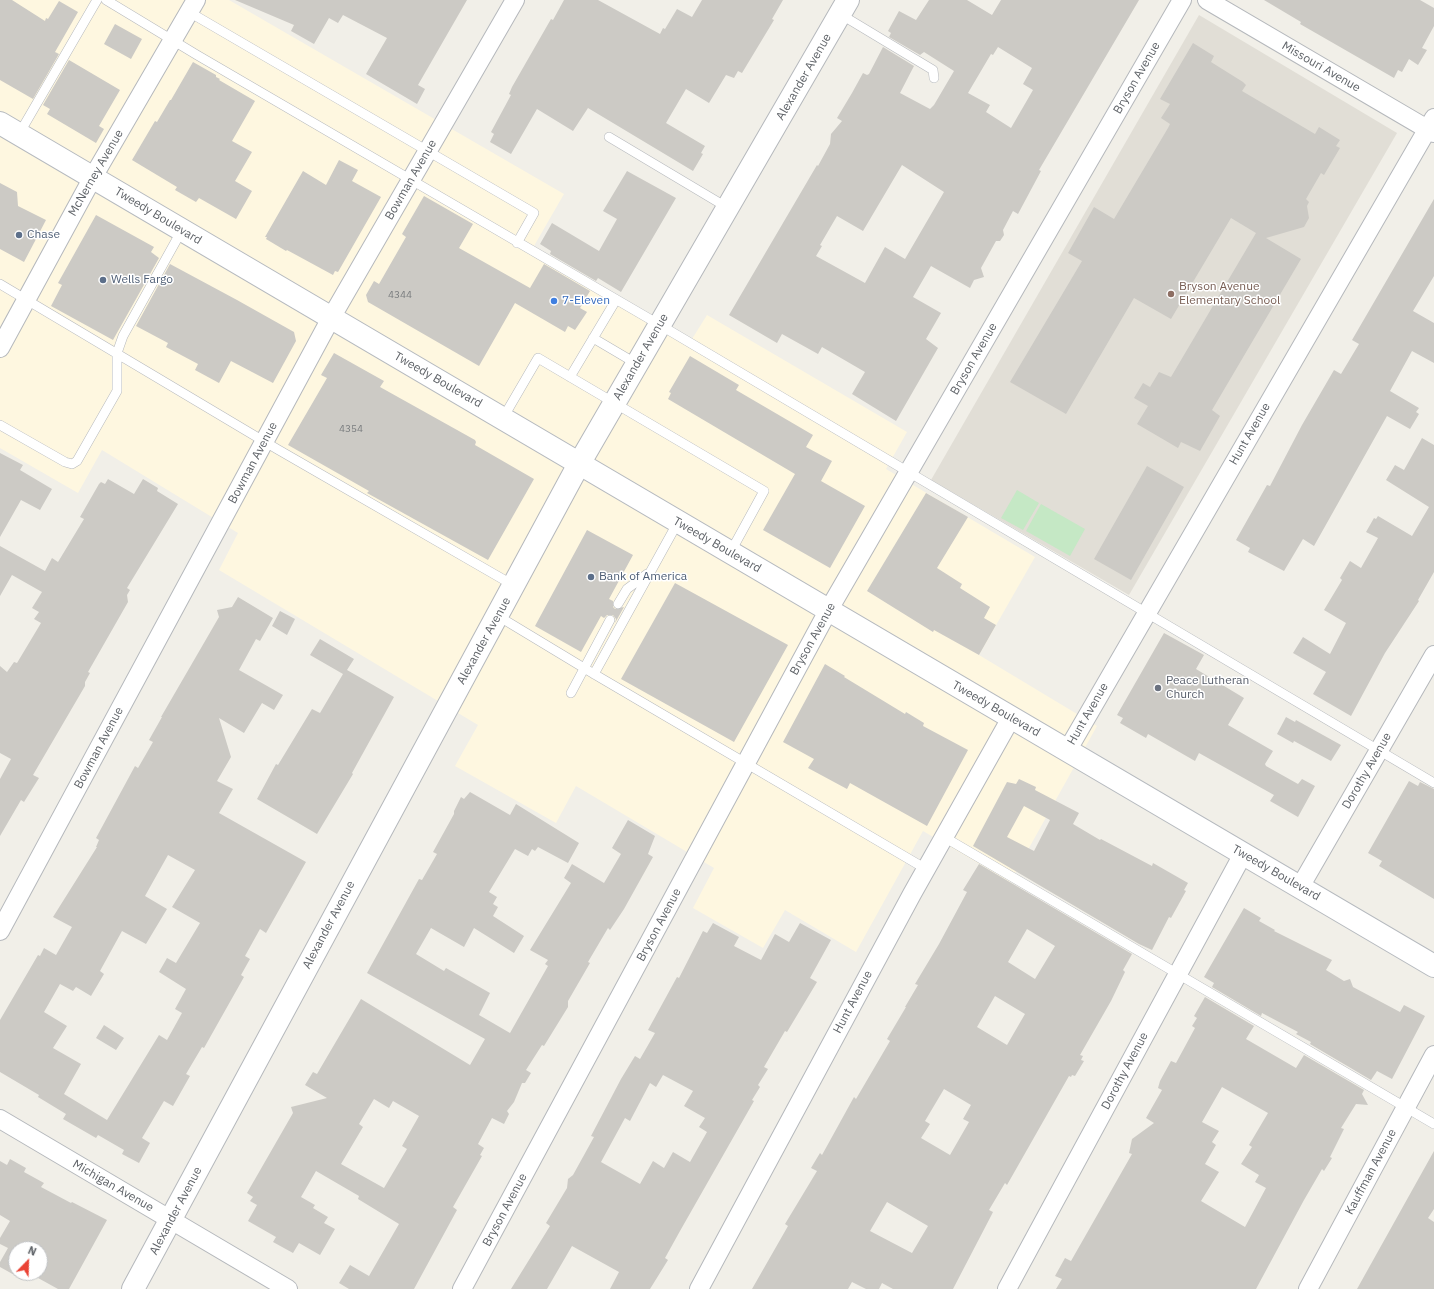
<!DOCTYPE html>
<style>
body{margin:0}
#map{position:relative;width:1434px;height:1289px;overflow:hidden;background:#f1efe8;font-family:"IBM Plex Sans",sans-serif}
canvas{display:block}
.north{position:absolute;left:8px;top:1241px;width:40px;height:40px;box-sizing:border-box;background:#fff;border:1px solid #bfc1c3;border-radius:50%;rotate:23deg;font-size:11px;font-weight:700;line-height:16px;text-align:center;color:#5f6368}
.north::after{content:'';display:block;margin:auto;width:14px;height:18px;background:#ea4335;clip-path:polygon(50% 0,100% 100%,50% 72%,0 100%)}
</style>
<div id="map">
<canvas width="1434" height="1289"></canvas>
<div class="north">N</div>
</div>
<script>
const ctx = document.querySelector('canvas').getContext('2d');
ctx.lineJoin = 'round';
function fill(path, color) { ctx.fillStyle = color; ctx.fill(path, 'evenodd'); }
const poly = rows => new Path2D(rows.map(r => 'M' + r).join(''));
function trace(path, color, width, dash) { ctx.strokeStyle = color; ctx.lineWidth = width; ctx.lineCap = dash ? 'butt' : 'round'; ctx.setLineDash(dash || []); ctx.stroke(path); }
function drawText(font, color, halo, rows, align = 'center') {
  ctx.font = font + ' "IBM Plex Sans",sans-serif'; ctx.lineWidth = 3; ctx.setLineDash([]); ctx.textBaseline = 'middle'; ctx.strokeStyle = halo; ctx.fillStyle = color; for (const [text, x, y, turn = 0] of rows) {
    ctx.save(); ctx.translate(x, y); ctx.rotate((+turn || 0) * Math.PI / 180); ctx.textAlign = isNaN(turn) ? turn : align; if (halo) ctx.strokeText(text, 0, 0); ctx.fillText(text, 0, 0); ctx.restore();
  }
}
fill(poly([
 [0,0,229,0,564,194,534,246,692,339,707,315,907,432,886,469,1035,557,979,655,1097,726,1010,882,923,831,856,952,785,910,763,948,693,908,714,868,576,786,556,823,455,766,478,725,219,570,238,533,102,450,78,493,0,448]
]), '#fef7e0');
fill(poly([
 [1199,15,1397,133,1129,595,931,480]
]), '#e1ded6');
fill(poly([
 [1017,490,1039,503,1023,530,1001,518],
 [1041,504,1085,529,1070,556,1026,531]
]), '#c5e8c5');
fill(poly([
 [0,0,12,0,45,21,46,18,48,19,59,1,78,12,55,52,59,54,33,99,0,80],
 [235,0,467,0,418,85,425,89,417,104,366,74,387,38,343,15,338,23,329,18,314,44,291,31,294,25],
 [564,0,598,0,660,34,663,28,665,29,677,9,692,17,702,0,783,0,772,19,774,20,742,73,738,71,734,78,726,75,709,103,686,89,666,123,705,146,701,153,703,154,693,171,588,108,573,131,537,109,511,154,490,142,494,134,491,132,511,95,509,94,512,87,551,19,553,20],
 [929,0,967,0,992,15,1001,0,1139,0,1039,170,1041,171,1018,214,1013,211,1003,230,1004,235,1000,241,996,241,981,268,984,277,974,280,970,288,931,266,913,297,941,313,926,339,938,348,896,421,852,394,865,372,822,347,818,354,782,334,777,343,729,315,817,165,818,166,830,144,831,134,842,121,837,118,852,93,863,73,867,75,869,74,883,47,914,66,900,93,930,109,934,105,954,71,924,52,920,55,889,37,891,33,888,31,899,11,916,20],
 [998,47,1032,68,1023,84,1033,90,1011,128,986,112,990,105,968,93,991,54,993,55],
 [902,165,944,192,905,259,885,247,865,283,816,256,822,246,820,245,837,216,863,231],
 [1264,0,1420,0,1434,8,1434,26,1422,48,1427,50,1418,65,1409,59,1402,72,1398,70,1394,78,1300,24,1301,22],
 [115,24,142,39,131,59,104,44],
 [1193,43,1214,56,1211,62,1243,82,1246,85,1242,91,1315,134,1319,127,1340,140,1336,146,1340,148,1324,175,1321,173,1306,199,1309,202,1307,206,1309,218,1304,227,1266,238,1301,259,1212,410,1220,416,1200,451,1181,442,1178,448,1137,424,1148,406,1134,398,1143,383,1150,387,1159,372,1171,377,1256,233,1231,218,1171,319,1134,298,1066,414,1010,382,1082,261,1068,253,1094,207,1114,219,1168,128,1170,124,1161,118,1170,104,1160,99],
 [69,60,120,90,99,126,104,129,96,143,47,114,50,109,43,105],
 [193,62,216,75,216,77,220,79,219,80,255,101,232,141,252,152,235,181,252,191,236,219,199,198,196,202,175,190,177,187,132,160,155,121,157,122,170,100,171,100],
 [339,160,358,170,352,181,381,197,338,272,335,271,333,275,287,250,286,251,266,239,267,237,265,237,303,171,326,185],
 [627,171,676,198,621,292,598,278,596,281,550,254,551,251,540,244,552,223,599,251,617,219,603,211],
 [0,183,17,192,18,206,46,220,24,262,0,249],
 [424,196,473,224,459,248,530,288,544,264,590,291,580,308,587,312,575,330,568,326,565,332,515,303,479,366,368,302,366,295,374,281,379,284,406,237,402,234],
 [1434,199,1434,276,1413,311,1434,323,1434,363,1412,351,1390,391,1419,408,1416,412,1419,414,1410,429,1387,416,1314,546,1303,539,1284,571,1248,552,1250,548,1236,540,1267,485,1270,486,1302,425,1334,370,1341,374,1359,344,1352,340],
 [96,215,154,247,151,252,159,258,113,340,51,306,62,285,58,283],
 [170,264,237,300,294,332,296,341,273,383,231,361,219,383,195,370,198,364,166,347,168,343,136,326],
 [334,353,384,381,380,387,475,440,476,442,475,445,534,479,488,560,367,493,369,491,288,445,327,378,321,375],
 [690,356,739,385,736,390,813,435,806,447,832,461,821,481,865,506,830,568,763,530,795,474,668,399,671,393,669,392],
 [1422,438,1434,445,1434,572,1418,600,1419,601,1385,653,1351,716,1313,694,1326,672,1293,653,1303,637,1330,654,1346,623,1324,610,1342,580,1340,578,1350,561,1361,568,1378,538,1366,532,1374,518,1376,519,1378,516,1412,536,1429,507,1386,480,1395,465,1404,470],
 [0,453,23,465,20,470,52,489,40,510,21,500,0,537],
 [1147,466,1184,487,1131,580,1094,559],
 [108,479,134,494,143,479,158,488,157,491,178,504,127,588,130,590,127,595,128,602,88,672,90,673,85,682,85,686,33,775,39,778,24,802,21,800,0,836,0,779,11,759,0,753,0,666,7,672,14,662,17,663,41,623,34,619,39,612,32,608,42,592,12,575,0,596,0,546,45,571,52,558,58,562,84,519,80,517,99,484,101,482,105,484],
 [926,493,968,517,937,568,962,584,960,588,990,607,984,618,996,625,979,655,934,630,933,632,867,591],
 [587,530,633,555,609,599,613,601,613,607,615,609,624,607,615,623,616,619,613,615,607,615,604,618,601,616,581,652,535,626],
 [675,583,788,645,734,742,621,679],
 [238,597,273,618,260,641,256,639,239,670,283,695,274,710,262,703,244,733,219,718,231,757,217,781,233,789,219,813,306,862,266,933,260,929,245,956,250,959,241,975,244,977,204,1048,202,1047,186,1074,190,1076,173,1106,164,1101,142,1138,150,1143,139,1163,122,1154,124,1150,98,1135,96,1138,63,1119,66,1114,38,1097,39,1095,0,1072,0,1020,38,955,40,956,44,948,56,955,72,927,53,917,97,847,96,847,99,840,96,838,135,766,138,768,153,742,149,740,162,717,161,717,219,617,217,610,232,607],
 [168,855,195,870,172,907,200,923,176,963,167,958,159,972,186,989,175,1009,182,1013,167,1040,159,1035,107,1120,64,1094,81,1064,53,1048,67,1026,44,1012,60,984,73,991,76,987,91,996,104,974,100,971,122,931,146,944,167,909,145,896],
 [280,611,295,619,287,635,272,626],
 [1164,633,1204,655,1196,669,1244,698,1228,725,1273,751,1265,764,1266,766,1298,784,1302,779,1315,786,1298,817,1270,801,1274,795,1199,753,1195,761,1148,734,1146,738,1120,723,1123,718,1117,715],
 [320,639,354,659,347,670,394,697,352,773,353,774,317,834,257,799,276,764,278,765,312,709,320,713,343,674,310,655],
 [825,664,845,676,844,677,905,714,906,712,924,723,923,726,968,750,927,826,850,783,847,789,808,768,814,759,783,742],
 [1286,717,1295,722,1296,720,1341,745,1331,761,1294,741,1293,743,1277,734],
 [1019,779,1036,787,1035,790,1079,813,1073,824,1100,840,1101,839,1152,866,1153,863,1188,883,1184,890,1186,891,1171,918,1169,917,1152,950,1139,944,973,846,1007,782,1016,784],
 [1024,806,1050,820,1034,851,1007,837],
 [1409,781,1418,786,1420,782,1434,789,1434,899,1379,866,1382,861,1368,853],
 [470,792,510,815,516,804,579,843,568,863,538,847,535,851,532,849,528,856,515,849,489,892,497,897,493,904,498,907,493,916,524,936,514,953,474,928,464,947,431,928,416,954,444,971,446,968,490,993,479,1015,510,1033,548,966,545,964,548,960,530,950,571,883,564,878,572,864,604,883,621,854,612,848,628,820,655,836,648,854,653,857,624,909,610,930,608,928,588,962,590,963,568,1001,568,1007,544,1046,542,1045,526,1070,531,1073,525,1083,522,1083,514,1102,507,1111,509,1114,504,1124,492,1118,478,1144,484,1148,480,1155,482,1156,453,1207,457,1210,414,1289,349,1289,339,1283,350,1265,369,1276,399,1224,358,1199,359,1196,316,1171,301,1197,315,1205,313,1208,328,1217,324,1223,335,1229,320,1255,299,1243,293,1253,273,1242,276,1237,248,1221,257,1205,250,1201,253,1197,247,1193,293,1113,291,1107,327,1098,305,1085,313,1072,317,1074,361,999,470,1065,485,1039,367,973,419,879,422,880,437,854,433,852,454,814,454,811,461,797,464,799],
 [374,1099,389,1108,393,1101,419,1116,402,1146,407,1149,384,1188,341,1164,363,1127,359,1124],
 [979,864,1132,954,1123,970,1125,972,1111,1001,1080,1055,1083,1056,1081,1060,1084,1061,1075,1076,1072,1075,1071,1077,1069,1076,1007,1185,1005,1183,989,1210,993,1212,991,1216,953,1289,893,1289,882,1283,879,1289,866,1289,852,1282,848,1289,752,1289,788,1226,785,1224,817,1171,811,1168,820,1153,822,1155,854,1097,856,1099,890,1041,887,1039,906,1007,905,1007,918,985,915,984,939,944,967,892,963,890],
 [1027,929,1055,946,1035,979,1008,962],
 [995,996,1025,1014,1007,1045,977,1027],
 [944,1089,971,1105,963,1119,969,1122,950,1155,921,1138,930,1124,925,1121],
 [887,1202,928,1226,912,1253,870,1231],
 [1244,908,1261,918,1259,921,1275,930,1274,931,1332,960,1326,970,1344,981,1350,979,1353,987,1400,1012,1404,1005,1425,1016,1392,1079,1377,1071,1371,1080,1310,1044,1311,1042,1296,1034,1298,1032,1262,1013,1261,1016,1212,987,1214,983,1204,977],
 [713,923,739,937,734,946,761,960,775,934,789,942,800,923,831,940,810,978,817,982,787,1032,785,1031,764,1067,768,1069,758,1085,760,1087,752,1100,754,1101,680,1231,665,1258,668,1260,650,1289,610,1289,619,1272,572,1246,547,1289,511,1289,550,1226,546,1223,567,1188,568,1179,573,1175,594,1137,591,1136,621,1079,635,1056,640,1059,655,1033,648,1030,677,977,679,978,703,931,707,933],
 [663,1075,693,1091,684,1106,705,1118,699,1127,707,1132,690,1162,673,1152,664,1168,653,1161,640,1184,601,1162,625,1118,630,1121,650,1083,656,1087],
 [1205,997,1254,1026,1246,1039,1296,1068,1304,1055,1364,1090,1362,1094,1368,1105,1356,1104,1341,1128,1344,1129,1330,1157,1332,1158,1324,1171,1322,1169,1304,1200,1256,1289,1056,1289,1062,1279,1055,1276,1065,1258,1071,1261,1132,1154,1129,1153,1132,1139,1154,1123,1146,1118,1162,1090,1158,1088,1160,1081,1171,1061,1176,1063,1195,1028,1192,1026,1197,1018,1194,1016],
 [1222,1087,1268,1113,1249,1145,1252,1147,1241,1164,1259,1175,1255,1182,1266,1188,1245,1227,1201,1201,1219,1172,1205,1164,1216,1145,1212,1142,1219,1131,1202,1122],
 [104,1025,124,1038,116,1050,96,1038],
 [1434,1151,1434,1209,1428,1218,1434,1222,1434,1289,1357,1289],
 [10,1159,26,1168,24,1172,44,1183,41,1187,71,1203,72,1202,107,1220,69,1289,58,1289,29,1273,40,1273,40,1249,16,1249,16,1273,20,1273,18,1277,0,1267,0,1262,8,1248,0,1244,0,1238,10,1221,0,1215,0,1161,7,1165]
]), '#cccac5');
const service = poly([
 [106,0,197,55,660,325,1434,783],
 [189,12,534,213,517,243],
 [840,14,933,70,934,78],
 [19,134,97,0],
 [609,137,728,208],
 [0,284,277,449,513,585],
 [593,338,637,364],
 [570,377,616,300],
 [503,418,538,358,764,491,730,553],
 [0,425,65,462,72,464,77,461,117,391,117,353,123,336,182,230],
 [618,604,627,589,647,574],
 [498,616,594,674,926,869],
 [594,674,678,522],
 [571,693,610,620],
 [944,837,1434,1124]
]);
const minor = poly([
 [1207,0,1434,133],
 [0,348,93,177,196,0],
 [1067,751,1434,118],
 [1300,887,1434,655],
 [0,931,331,318,515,0],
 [0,1119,288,1289],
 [462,1289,828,611,1182,0],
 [699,1289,912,894,1011,718],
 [1007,1289,1243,854],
 [1308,1289,1434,1055]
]);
const tertiary = poly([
 [133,1289,579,464,848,0]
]);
const secondary = poly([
 [0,123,1434,966]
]);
trace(service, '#b5b8bc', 10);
trace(minor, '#b5b8bc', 20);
trace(tertiary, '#b5b8bc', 24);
trace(secondary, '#b6babf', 24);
trace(service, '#fff', 9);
trace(minor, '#fff', 18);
trace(tertiary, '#fff', 22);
trace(secondary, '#fff', 22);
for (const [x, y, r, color] of [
 [19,235,4,"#5c6f8a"],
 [103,280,4,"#5c6f8a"],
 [1171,294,4,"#8d6e63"],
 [554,301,4,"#3f7fe0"],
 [591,577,4,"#5c6f8a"],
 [1158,688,4,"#6b7280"]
]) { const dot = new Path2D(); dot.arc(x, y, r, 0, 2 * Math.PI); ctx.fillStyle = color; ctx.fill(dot); trace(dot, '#fff', 1.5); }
drawText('10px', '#7a7d7f', null, [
 ["4344",400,295],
 ["4354",351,429]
]);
drawText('12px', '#5f6368', '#fff', [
 ["Missouri Avenue",1321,67,30],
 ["Alexander Avenue",804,77,-60],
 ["Bryson Avenue",1137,78,-60],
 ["McNerney Avenue",96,173,-60],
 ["Bowman Avenue",411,180,-60],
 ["Tweedy Boulevard",158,216,31],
 ["Alexander Avenue",641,357,-60],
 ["Bryson Avenue",974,359,-60],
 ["Tweedy Boulevard",438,380,30],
 ["Hunt Avenue",1250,434,-60],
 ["Bowman Avenue",253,463,-62],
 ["Tweedy Boulevard",717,545,30],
 ["Bryson Avenue",813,639,-61],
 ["Alexander Avenue",484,641,-61],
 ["Tweedy Boulevard",996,709,30],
 ["Hunt Avenue",1088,714,-60],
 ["Bowman Avenue",99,748,-62],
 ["Dorothy Avenue",1367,771,-60],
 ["Tweedy Boulevard",1276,873,30],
 ["Alexander Avenue",329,925,-62],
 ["Bryson Avenue",659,925,-62],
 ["Hunt Avenue",853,1002,-62],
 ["Dorothy Avenue",1125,1071,-62],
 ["Kauffman Avenue",1371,1172,-62],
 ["Michigan Avenue",113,1186,30],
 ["Bryson Avenue",505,1210,-62],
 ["Alexander Avenue",176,1211,-62]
]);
drawText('12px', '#4e5e75', '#fff', [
 ["Chase",27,235],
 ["Wells Fargo",111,280],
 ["Bank of America",599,577]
], 'left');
drawText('12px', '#785e54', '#fff', [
 ["Bryson Avenue",1179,287],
 ["Elementary School",1179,301]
], 'left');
drawText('12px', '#366cbe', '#fff', [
 ["7-Eleven",562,301]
], 'left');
drawText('12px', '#5b616d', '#fff', [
 ["Peace Lutheran",1166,681],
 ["Church",1166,695]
], 'left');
</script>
